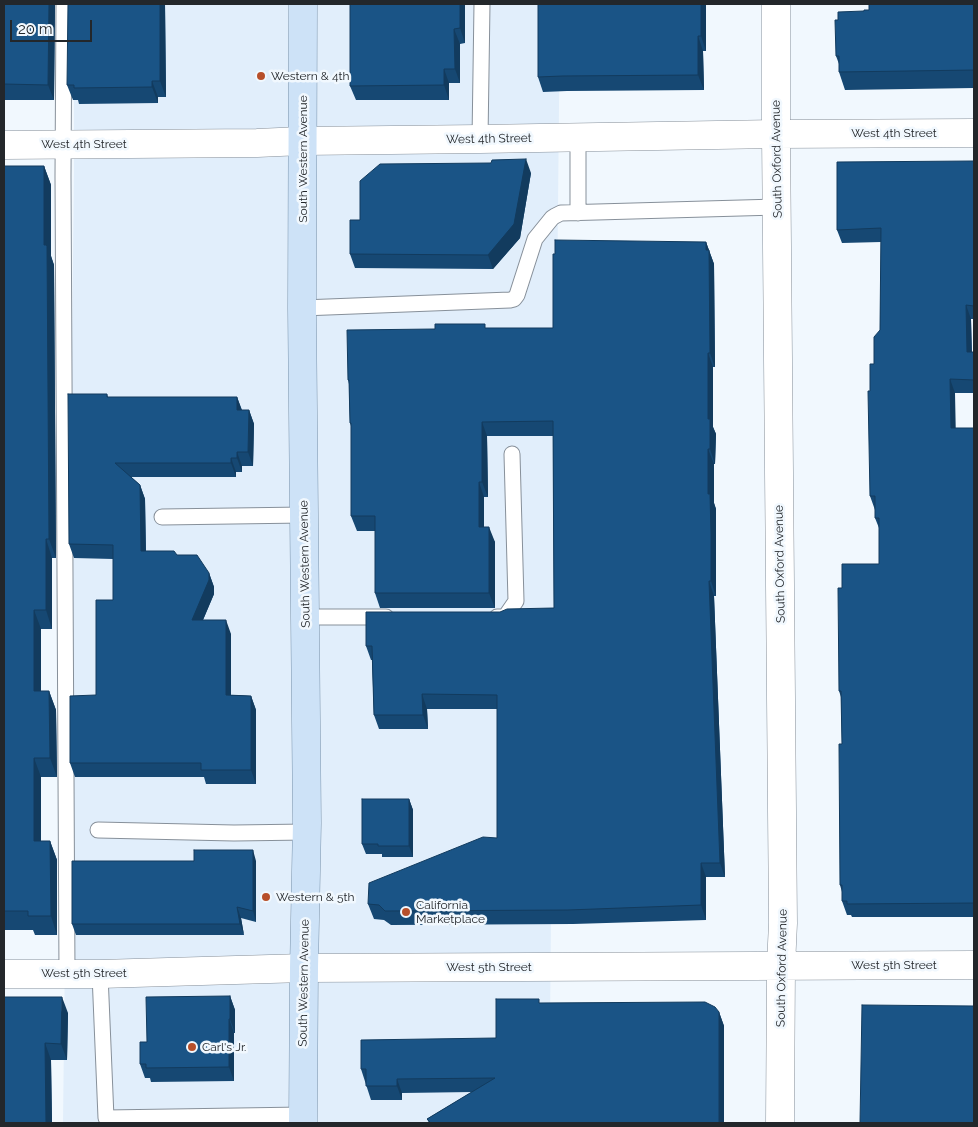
<!DOCTYPE html>
<style>
body{margin:0}
#map{position:relative;width:978px;height:1127px;overflow:hidden;background:#f1f8fe;font-family:Raleway,sans-serif}
canvas{display:block}
.frame{position:absolute;inset:0;border:5px solid #23272b;pointer-events:none}
.scale{position:absolute;left:10px;top:20px;width:82px;height:22px;box-sizing:border-box;border:2px solid #23272b;border-top:0;padding-left:6px;font-size:15px;line-height:18px;white-space:nowrap;color:#23272b;-webkit-text-stroke:4px #f1f8fe;paint-order:stroke}
</style>
<div id="map">
<canvas width="978" height="1127"></canvas>
<div class="frame"></div>
<div class="scale">20 m</div>
</div>
<script>
const ctx = document.querySelector('canvas').getContext('2d');
ctx.lineJoin = 'round';
function fill(path, color) { ctx.fillStyle = color; ctx.fill(path, 'evenodd'); }
const poly = rows => new Path2D(rows.map(r => 'M' + r).join(''));
function trace(path, color, width, dash) { ctx.strokeStyle = color; ctx.lineWidth = width; ctx.lineCap = dash ? 'butt' : 'round'; ctx.setLineDash(dash || []); ctx.stroke(path); }
function drawText(font, color, halo, rows, align = 'center') {
  ctx.font = font + ' Raleway,sans-serif'; ctx.lineWidth = 5; ctx.setLineDash([]); ctx.textBaseline = 'middle'; ctx.strokeStyle = halo; ctx.fillStyle = color; for (const [text, x, y, turn = 0] of rows) {
    ctx.save(); ctx.translate(x, y); ctx.rotate((+turn || 0) * Math.PI / 180); ctx.textAlign = isNaN(turn) ? turn : align; if (halo) ctx.strokeText(text, 0, 0); ctx.fillText(text, 0, 0); ctx.restore();
  }
}
fill(poly([
 [74,4,560,4,549,1123,63,1123,74,171]
]), '#e1eefb');
const service = poly([
 [64,4,63,176,67,973],
 [578,137,578,213],
 [480,139,482,4],
 [302,308,510,300,514,299,517,295,535,239,552,218,555,216,561,213,777,207],
 [162,517,304,515],
 [305,617,386,617],
 [497,617,505,617,516,601,512,454],
 [98,830,234,833,307,832],
 [100,974,106,1118,303,1115]
]);
const minor = poly([
 [776,4,776,134,783,923,781,965,780,1123],
 [4,145,257,143,302,141,480,139,776,134,974,133],
 [4,974,100,974,304,968,974,965]
]);
const primary = poly([
 [303,4,302,308,307,823,304,968,303,1123]
]);
trace(service, '#87909a', 17);
trace(minor, '#87909a', 29);
trace(primary, '#7b94ac', 29);
trace(service, '#fff', 15);
trace(minor, '#fff', 28);
trace(primary, '#cde2f7', 28);
fill(poly([
 [4,4,55,4,54,100,4,100],
 [165,4,166,97,158,97,158,103,79,104,78,100,73,100,67,85],
 [350,4,465,4,465,43,460,44,460,83,449,83,449,100,356,100,350,86],
 [706,4,706,51,703,51,704,90,567,91,543,92,538,77],
 [974,4,974,88,845,90,839,72,839,64,836,56,838,20,864,11],
 [974,161,974,319,971,319,972,352,974,352,974,393,955,393,955,428,974,428,974,917,852,917,851,915,847,915,842,901,842,892,840,885,842,744,841,697,839,691,842,588,879,564,879,528,875,518,875,510,870,496,870,391,874,364,880,330,881,242,842,243,837,230],
 [4,166,44,166,51,185,51,256,54,265,56,558,52,558,52,629,41,629,41,691,49,691,56,710,57,777,41,777,41,841,50,841,57,860,57,935,35,935,33,930,4,930],
 [531,173,520,238,493,269,355,268,350,254,360,220],
 [706,242,714,264,715,367,713,367,713,427,716,434,715,464,714,464,714,503,716,509,716,596,714,596,725,877,706,877,706,920,573,924,391,925,384,920,374,919,368,904,497,838,497,709,427,709,428,729,379,729,374,715,372,660,371,660,366,646,500,612,554,608,553,436,487,436,488,497,484,497,484,527,495,542,495,608,380,608,375,593,375,531,357,531,351,516,351,426,350,423,349,384,348,380,435,329,553,328],
 [107,394,108,397,237,397,242,410,249,410,254,424,253,466,242,466,242,472,236,472,236,477,131,477,140,485,145,499,146,551,177,555,209,573,214,587,214,594,203,620,231,634,231,695,251,696,256,710,256,784,206,784,204,777,75,777,70,763,96,695,113,600,113,559,74,558,69,544],
 [409,799,413,810,413,857,382,857,382,854,366,854,362,844],
 [256,861,256,922,241,918,244,935,76,935,72,924],
 [230,996,235,1010,235,1033,234,1033,234,1081,151,1082,150,1078,145,1078,140,1064,147,1042],
 [4,997,68,1013,67,1060,51,1060,52,1123,4,1123],
 [541,1003,719,1012,724,1026,724,1123,429,1123,427,1119,472,1092,402,1093,402,1100,371,1100,361,1069,496,1038]
]), '#164873');
fill(poly([
 [49,4,55,4,54,100,48,85],
 [160,4,165,4,166,97,160,81],
 [460,4,465,4,465,43,460,28],
 [701,4,706,4,706,51,701,36],
 [454,29,460,44,460,83,455,69],
 [698,36,703,51,704,90,698,75],
 [444,69,449,83,449,100,444,85],
 [152,81,158,97,158,103,152,87],
 [526,159,531,173,520,238,493,269,488,255],
 [44,166,51,185,51,256,54,265,56,558,49,539,44,245],
 [706,242,714,264,715,367,710,353,706,250],
 [966,305,971,319,972,366,967,352],
 [708,353,713,367,713,427,716,434,715,464,710,449,708,419],
 [950,379,955,393,956,442,951,428],
 [237,397,242,411,237,410],
 [249,410,254,424,253,466,248,452],
 [482,422,487,436,488,497,482,482],
 [708,449,714,464,714,503,716,509,716,596,711,581,708,494],
 [237,452,242,466,242,472,237,458],
 [231,458,236,472,236,477,231,463],
 [479,482,484,497,484,542,479,527],
 [140,485,145,499,146,565,141,551],
 [489,527,495,542,495,608,489,593],
 [46,539,52,558,52,629,46,610],
 [209,573,214,587,214,594,197,634,192,620],
 [709,581,714,596,725,877,720,863],
 [34,610,41,629,41,710,34,691],
 [226,620,231,634,231,709,226,695],
 [49,691,56,710,57,777,50,758],
 [422,694,427,709,428,729,423,715],
 [251,696,256,710,256,784,251,770],
 [34,758,41,777,41,860,34,841],
 [409,799,413,810,413,857,409,846],
 [50,841,57,860,57,935,51,916],
 [253,850,256,861,256,922,253,911],
 [701,863,706,877,706,920,701,905],
 [237,907,241,918,244,935,240,924],
 [230,996,235,1010,235,1033,230,1019],
 [62,997,68,1013,67,1060,61,1044],
 [719,1012,724,1026,724,1123,719,1123],
 [229,1019,234,1033,234,1081,229,1067],
 [45,1043,51,1060,52,1123,46,1123],
 [397,1079,402,1093,402,1100,397,1086]
]), '#123b5e');
const building = poly([
 [4,4,49,4,48,85,4,84,4,4],
 [68,4,160,4,160,81,152,81,152,87,74,88,74,85,67,85,68,4],
 [350,4,460,4,460,28,454,29,455,69,444,69,444,85,350,86,350,4],
 [538,4,701,4,701,36,698,36,698,75,562,76,538,77,538,4],
 [869,4,974,4,974,70,839,72,839,56,836,56,835,20,838,20,838,12,864,11,864,10,869,10,869,4],
 [526,159,514,224,488,255,350,254,350,220,360,220,360,181,380,164,491,163,492,160,526,159],
 [974,161,974,306,966,305,967,352,974,352,974,380,950,379,951,428,974,428,974,903,847,904,847,901,842,901,842,885,840,885,839,744,842,744,841,691,839,691,838,588,842,588,842,564,879,564,879,518,875,518,875,496,870,496,868,391,870,391,870,364,874,364,874,337,880,330,881,228,837,230,837,162,974,161],
 [4,166,44,166,44,245,46,245,47,246,49,539,46,539,46,610,34,610,34,691,49,691,50,758,34,758,34,841,50,841,51,916,28,916,28,911,4,911,4,166],
 [555,240,706,242,706,250,709,250,710,353,708,353,708,419,710,419,710,449,708,449,708,494,710,494,711,534,711,581,709,581,720,863,701,863,701,905,568,910,385,911,379,905,368,904,369,883,483,837,497,838,497,695,422,694,423,715,374,715,372,646,366,646,366,612,500,612,507,609,554,608,553,421,482,422,482,482,479,482,479,527,489,527,489,593,375,593,375,516,351,516,351,423,350,423,349,380,348,380,347,330,435,329,435,324,485,324,485,328,553,328,553,254,555,254,555,240],
 [68,394,107,394,107,397,237,397,237,410,249,410,248,452,237,452,237,458,231,458,231,463,115,463,140,485,141,551,174,551,177,555,197,555,209,573,209,580,192,620,226,620,226,695,251,696,251,770,201,770,201,763,70,763,70,696,96,695,96,600,113,600,113,545,69,544,68,394],
 [362,799,409,799,409,846,378,846,378,844,362,844,362,799],
 [194,850,253,850,253,911,237,907,240,924,72,924,72,861,194,861,194,850],
 [230,996,230,1019,229,1019,229,1067,146,1068,146,1064,140,1064,140,1042,147,1042,146,997,230,996],
 [4,997,62,997,61,1044,45,1043,46,1123,4,1123,4,997],
 [496,999,539,999,539,1003,705,1002,715,1007,719,1012,719,1123,431,1123,427,1119,495,1078,397,1079,397,1086,366,1086,366,1069,361,1069,361,1040,496,1038,496,999],
 [862,1005,974,1006,974,1123,860,1123,862,1005]
]);
fill(building, '#1a5486');
trace(building, '#123b5e', 1);
for (const [x, y, r, color] of [
 [261,76,5,"#b74f2a"],
 [266,897,5,"#b74f2a"],
 [406,912,5,"#b74f2a"],
 [192,1047,5,"#b74f2a"]
]) { const dot = new Path2D(); dot.arc(x, y, r, 0, 2 * Math.PI); ctx.fillStyle = color; ctx.fill(dot); trace(dot, '#f1f8fe', 2); }
drawText('12px', '#23272b', '#f1f8fe', [
 ["Western & 4th",271,76],
 ["Western & 5th",276,897],
 ["California",416,905],
 ["Marketplace",416,919],
 ["Carl's Jr.",202,1047]
], 'left');
drawText('12px', '#23272b', '#f1f8fe', [
 ["West 4th Street",894,133],
 ["West 4th Street",489,139,-1],
 ["West 4th Street",84,144],
 ["South Western Avenue",303,159,-90],
 ["South Oxford Avenue",777,159,-91],
 ["South Western Avenue",305,564,-91],
 ["South Oxford Avenue",780,564,-91],
 ["West 5th Street",894,965],
 ["West 5th Street",489,967],
 ["South Oxford Avenue",782,968,-89],
 ["West 5th Street",84,973],
 ["South Western Avenue",304,983,-89]
]);
</script>
